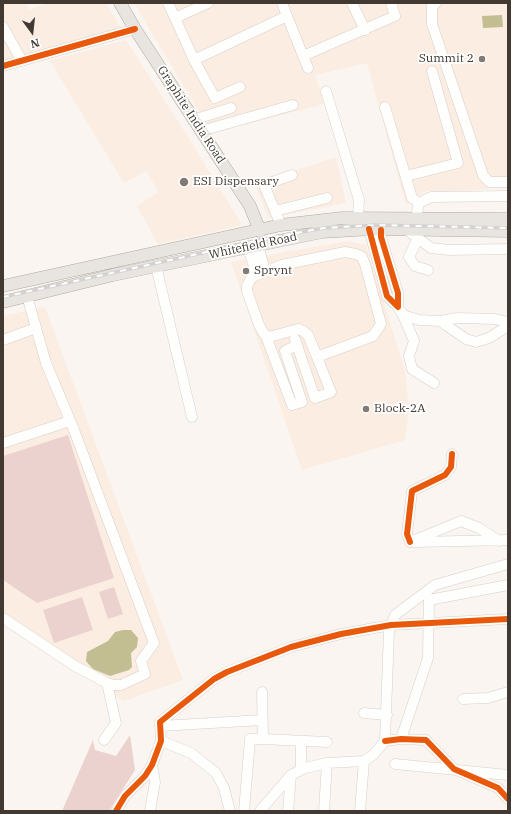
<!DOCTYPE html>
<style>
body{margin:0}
#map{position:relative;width:511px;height:814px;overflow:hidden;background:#faf5f0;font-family:"IBM Plex Serif",serif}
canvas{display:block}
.frame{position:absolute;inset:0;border:4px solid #413932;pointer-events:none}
.north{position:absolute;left:12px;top:12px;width:40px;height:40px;-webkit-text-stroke:3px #fff;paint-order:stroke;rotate:165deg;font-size:11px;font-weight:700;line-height:16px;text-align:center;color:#413932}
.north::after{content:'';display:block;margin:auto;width:14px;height:18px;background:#413932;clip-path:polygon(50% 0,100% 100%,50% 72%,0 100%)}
</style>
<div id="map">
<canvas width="511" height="814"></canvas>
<div class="frame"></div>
<div class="north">N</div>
</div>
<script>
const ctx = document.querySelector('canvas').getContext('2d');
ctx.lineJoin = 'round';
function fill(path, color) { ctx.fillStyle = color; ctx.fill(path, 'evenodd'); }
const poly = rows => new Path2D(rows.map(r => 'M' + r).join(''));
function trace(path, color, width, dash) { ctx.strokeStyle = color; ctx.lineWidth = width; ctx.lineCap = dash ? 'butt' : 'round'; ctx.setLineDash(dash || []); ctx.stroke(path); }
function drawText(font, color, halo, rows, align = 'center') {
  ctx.font = font + ' "IBM Plex Serif",serif'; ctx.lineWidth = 3.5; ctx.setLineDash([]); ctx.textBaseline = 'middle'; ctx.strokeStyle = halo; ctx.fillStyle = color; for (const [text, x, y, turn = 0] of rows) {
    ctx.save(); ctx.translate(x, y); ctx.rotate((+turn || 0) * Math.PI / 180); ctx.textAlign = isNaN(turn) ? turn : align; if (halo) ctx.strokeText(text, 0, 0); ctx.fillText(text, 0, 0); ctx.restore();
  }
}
fill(poly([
 [3,3,26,3,29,10,48,3,106,3,121,28,3,61],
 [134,3,508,3,508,186,469,191,427,191,412,198,406,205,367,63,315,75,324,104,212,133],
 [126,40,193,145,242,225,158,244,137,206,159,192,146,171,124,183,50,61],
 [336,157,346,203,268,218,255,184],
 [348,241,366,245,405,371,409,410,405,440,302,470,231,262],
 [45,307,183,680,124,701,3,625,3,316]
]), '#fbede1');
fill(poly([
 [68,435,114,578,37,603,3,580,3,456],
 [114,587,123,614,108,619,99,592],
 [82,597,93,630,54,643,43,610],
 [130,735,135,770,109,811,62,811,93,740,95,750,116,756]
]), '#ecd2ce');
fill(poly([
 [502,15,503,27,483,28,482,16],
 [123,630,131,630,138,638,137,647,131,653,132,667,129,670,110,676,93,669,86,661,87,652,108,641,115,632]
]), '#c3bd92');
const minor = poly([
 [168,3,175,18,208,3],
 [352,3,365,30],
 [436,3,432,6,432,24,483,175,489,182,508,182],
 [287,16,308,68],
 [175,18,194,60,287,16,282,3],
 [3,27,22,61],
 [303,56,395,16,391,3],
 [194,60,215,98,240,87],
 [3,66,135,29],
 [326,91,359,200,358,218],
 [385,107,412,198,419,203],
 [193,120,231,108],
 [201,131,293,105],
 [406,176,458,163,432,71],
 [275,211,327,198],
 [416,218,419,203,431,197,508,196],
 [281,225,264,185,292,175],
 [369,229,387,296,398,307,398,293,381,237,381,230],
 [407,230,431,248,449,250,508,249],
 [418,238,409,257,415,266,428,270],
 [258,245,265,271],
 [248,247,256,274],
 [345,252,356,254,362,257,365,264,381,324,373,336,317,357,308,335,303,331,298,329,269,337,264,334,259,325,247,291,247,286,252,277,282,265,345,252],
 [156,266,192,417],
 [398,307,403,315,419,320,440,321,457,318,495,319,508,322],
 [403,315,414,341,409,356,412,369,434,383],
 [440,321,466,339,476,342,489,338,508,326],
 [266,336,292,405,302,402,285,351,297,345],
 [295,339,315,398,331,392,317,357],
 [3,340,36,328],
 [3,443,70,421],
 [410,542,407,534,412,491,445,475,451,467,452,454],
 [410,542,461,521,479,528,499,541],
 [414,542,508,540],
 [3,618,75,666,107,683,114,685,121,685,145,674,141,661,154,643,74,430,46,363,27,296],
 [262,692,263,739,327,742],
 [463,699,488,698,508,692],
 [364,713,387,715],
 [160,726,263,720],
 [401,739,428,658,429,600,508,585],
 [104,740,116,723,107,683],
 [161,741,191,753,216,773,224,788,230,811],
 [301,741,301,770],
 [385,741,401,739,426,740,454,769,498,788,508,799],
 [395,764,508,775],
 [116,811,125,796,145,776,152,765,161,741,160,722,214,679,227,672,291,647,341,634,391,625,508,619],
 [150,811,155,782,152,765],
 [244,811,250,739,264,739],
 [260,811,291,775,305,768,327,763,364,761,373,755,385,741,389,631,395,615,435,585,508,564],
 [288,811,291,775],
 [324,811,327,763],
 [360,811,364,761]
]);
const major = poly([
 [120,3,135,29,250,206,260,231],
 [3,286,281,225,342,218,508,219],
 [3,302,113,275,322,232,372,229,508,231]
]);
trace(minor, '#d6cfc9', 11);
trace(major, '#b0aa9e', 13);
trace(minor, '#fefefd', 10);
trace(major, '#e8e5e0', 12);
const rail = poly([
 [3,297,279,236,324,228,376,225,508,228]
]);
trace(rail, '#d4d2d1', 3.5);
trace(rail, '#fff', 2, [6]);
trace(poly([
 [3,66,135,29],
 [369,229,387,296,398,307,398,293,381,237,381,230],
 [410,542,407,534,412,491,445,475,451,467,452,454],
 [385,741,401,739,426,740,454,769,498,788,508,799],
 [116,811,125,796,145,776,152,765,161,741,160,722,214,679,227,672,291,647,341,634,391,625,508,619]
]), '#e8590c', 6);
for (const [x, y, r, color] of [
 [482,59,4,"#827b74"],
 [184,182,5,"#827b74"],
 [246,271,4,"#827b74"],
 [366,409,4,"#827b74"]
]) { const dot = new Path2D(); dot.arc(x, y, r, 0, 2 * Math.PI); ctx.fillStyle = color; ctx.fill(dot); trace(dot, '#fff', 1.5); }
drawText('12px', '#413932', '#fff', [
 ["Summit 2",474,59,"right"],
 ["ESI Dispensary",193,182],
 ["Sprynt",254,271],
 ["Block-2A",374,409]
], 'left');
drawText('12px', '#413932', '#fff', [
 ["Graphite India Road",191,115,57],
 ["Whitefield Road",253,246,-12]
]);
</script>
